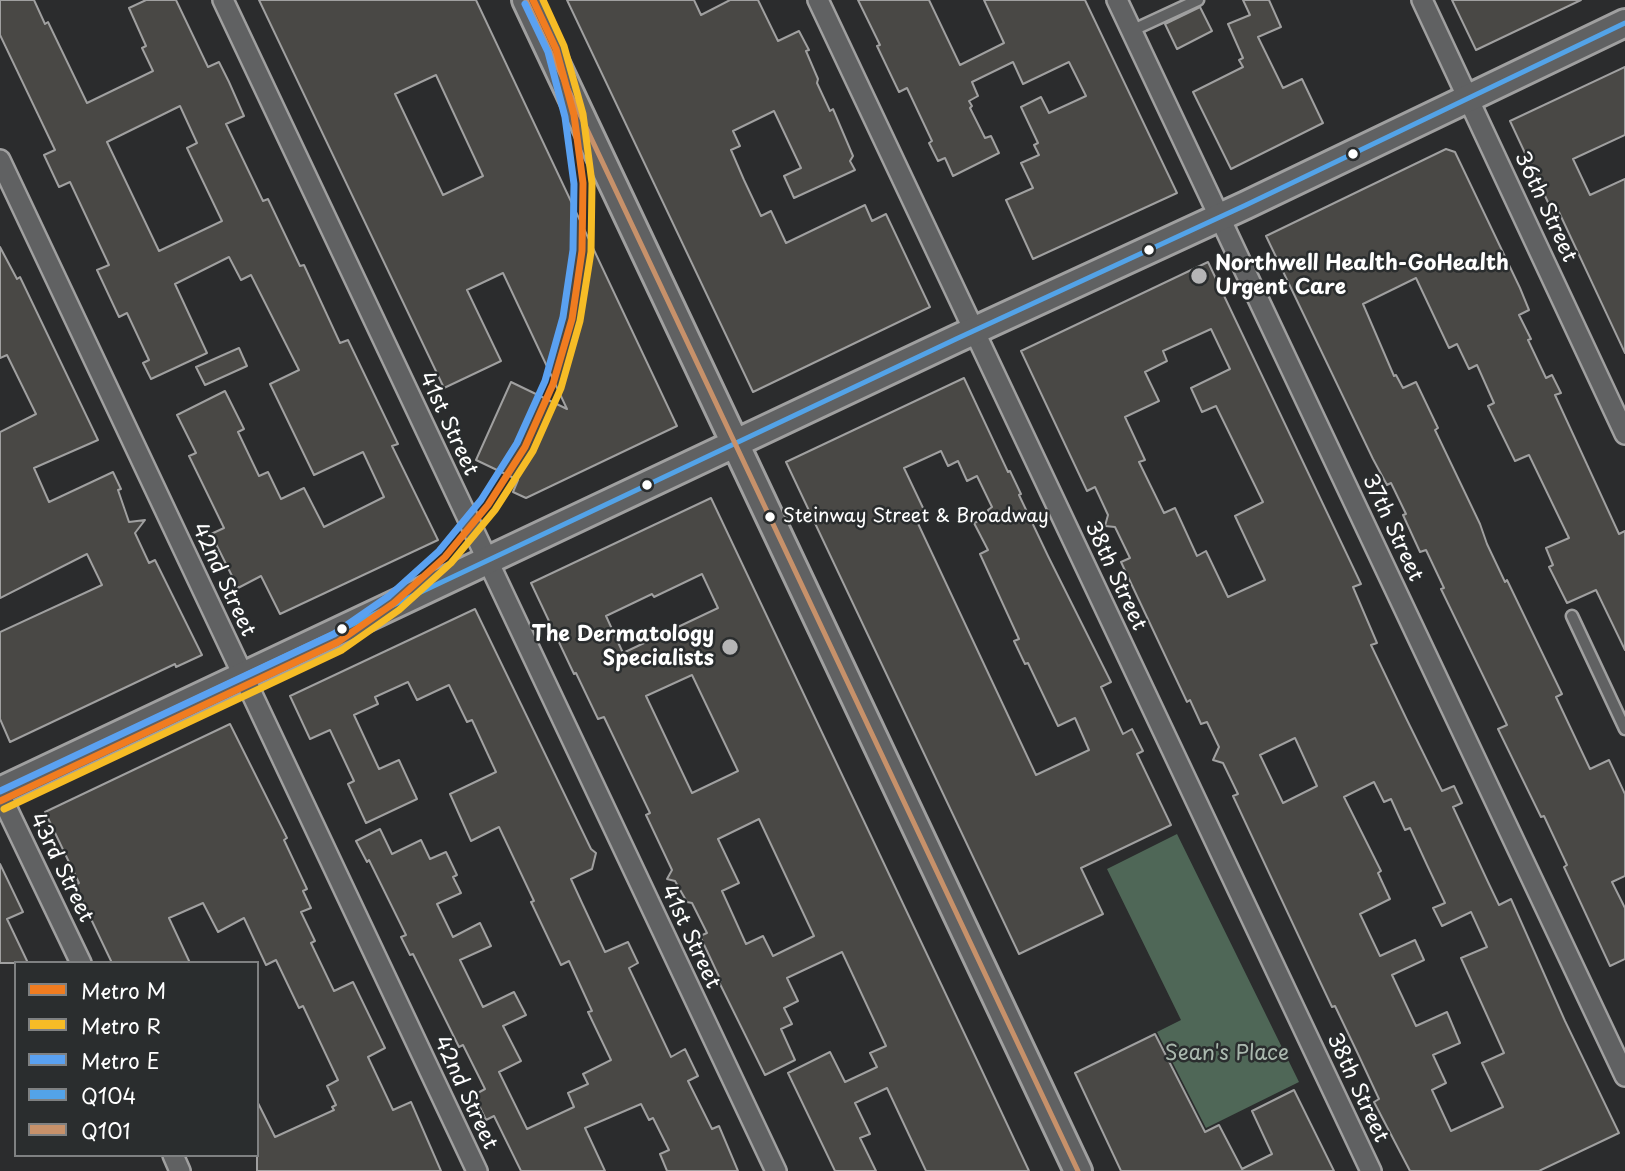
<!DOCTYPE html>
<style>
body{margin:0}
#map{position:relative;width:1625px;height:1171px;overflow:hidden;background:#2b2c2d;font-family:"Playpen Sans",sans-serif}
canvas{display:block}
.legend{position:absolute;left:14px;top:961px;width:245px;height:196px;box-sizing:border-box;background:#2a2d2e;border:2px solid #7f8182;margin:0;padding:9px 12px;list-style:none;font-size:21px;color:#fff}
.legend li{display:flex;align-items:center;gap:14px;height:35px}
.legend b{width:35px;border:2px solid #7f8182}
</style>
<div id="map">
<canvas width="1625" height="1171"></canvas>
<ul class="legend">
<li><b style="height:9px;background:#f07c20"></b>Metro M</li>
<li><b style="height:9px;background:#f6bc26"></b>Metro R</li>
<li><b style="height:9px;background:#5aa1f1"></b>Metro E</li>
<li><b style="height:9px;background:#53a3e8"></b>Q104</li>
<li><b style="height:9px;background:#c7916a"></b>Q101</li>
</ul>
</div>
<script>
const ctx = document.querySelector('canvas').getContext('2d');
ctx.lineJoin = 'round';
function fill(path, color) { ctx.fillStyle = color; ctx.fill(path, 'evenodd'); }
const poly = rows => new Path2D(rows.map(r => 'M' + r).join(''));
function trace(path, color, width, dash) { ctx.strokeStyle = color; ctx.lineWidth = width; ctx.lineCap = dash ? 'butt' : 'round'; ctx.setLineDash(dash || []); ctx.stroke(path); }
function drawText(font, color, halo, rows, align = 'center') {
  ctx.font = font + ' "Playpen Sans",sans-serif'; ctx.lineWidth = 5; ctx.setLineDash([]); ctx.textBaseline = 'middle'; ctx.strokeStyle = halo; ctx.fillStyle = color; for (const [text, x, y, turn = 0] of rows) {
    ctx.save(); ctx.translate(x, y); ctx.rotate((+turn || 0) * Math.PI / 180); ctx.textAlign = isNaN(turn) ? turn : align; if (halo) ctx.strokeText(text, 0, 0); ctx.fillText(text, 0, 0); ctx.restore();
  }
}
fill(poly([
 [1177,834,1299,1082,1206,1128,1157,1032,1181,1020,1107,869]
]), '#4f6757');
const building = poly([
 [0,0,34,0,45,24,48,22,87,103,153,71,142,48,146,46,129,8,146,0,176,0,208,67,219,62,229,82,244,116,226,124,263,201,268,199,300,266,304,265,340,343,348,340,398,444,392,446,438,540,280,614,261,576,238,588,211,534,224,528,189,456,196,453,177,415,225,391,244,429,238,432,259,476,268,472,281,499,304,488,324,527,384,497,363,452,314,475,270,384,299,370,251,275,241,280,229,257,175,284,207,353,151,379,143,363,149,360,127,313,119,317,97,270,109,265,70,182,59,187,44,155,55,150,0,35,0,0],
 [180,106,197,143,187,148,222,221,159,251,107,142,180,106],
 [259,0,476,0,677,426,526,498,513,492,518,480,476,460,511,382,567,409,503,273,467,290,501,361,444,388,259,0],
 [436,75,483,176,443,195,395,94,436,75],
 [567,0,694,0,701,15,730,0,758,0,778,41,799,31,809,50,806,51,818,79,817,83,830,111,833,109,853,156,850,161,855,170,794,198,784,176,801,168,774,111,733,131,740,146,731,150,744,180,761,216,771,211,786,243,865,205,872,221,886,214,930,307,753,392,567,0],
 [858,0,929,0,960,65,1004,43,984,0,1085,0,1177,193,1033,259,1006,200,1033,188,1021,163,1039,155,1034,145,1038,143,1021,107,1041,97,1049,113,1086,96,1069,62,1023,84,1013,62,972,82,978,96,969,101,972,106,970,108,985,138,991,136,999,153,953,176,945,158,938,161,929,143,932,141,907,88,899,92,877,46,880,45,858,0],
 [1243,0,1269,0,1281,27,1258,37,1283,88,1302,79,1323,123,1231,169,1193,92,1243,67,1239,60,1243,58,1228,24,1250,15,1243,0],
 [1452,0,1581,0,1476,50,1452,0],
 [1200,7,1212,31,1177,49,1165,24,1200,7],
 [1625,67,1625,135,1573,159,1590,195,1625,179,1625,353,1558,210,1553,213,1510,121,1625,67],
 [1446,149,1455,152,1520,288,1529,310,1519,315,1531,339,1528,340,1546,378,1552,375,1561,393,1555,395,1619,534,1625,531,1625,650,1596,590,1567,603,1549,567,1553,565,1546,548,1569,538,1529,455,1515,461,1488,406,1494,403,1477,365,1469,369,1457,344,1449,348,1416,278,1363,304,1394,376,1396,375,1403,388,1416,382,1438,428,1435,430,1480,524,1487,544,1505,582,1507,580,1562,694,1556,697,1590,769,1609,760,1625,794,1625,876,1612,882,1625,908,1625,959,1610,966,1564,867,1567,865,1544,816,1541,817,1498,729,1507,725,1441,589,1444,588,1426,550,1420,552,1403,515,1406,514,1391,483,1387,485,1373,459,1266,236,1446,149],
 [0,247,17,279,20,277,98,440,34,468,49,502,113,472,121,489,118,490,129,522,145,520,135,533,149,563,155,560,202,655,176,667,175,664,10,742,0,719,0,632,102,585,87,554,0,598,0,432,36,414,7,355,0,358,0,247],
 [1208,262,1361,584,1353,587,1377,643,1371,645,1407,720,1442,791,1454,786,1462,803,1453,807,1488,882,1499,905,1511,899,1565,1021,1619,1133,1539,1171,1410,1171,1374,1102,1379,1099,1358,1054,1335,1006,1332,1007,1315,971,1233,796,1238,794,1223,763,1213,760,1219,747,1207,722,1201,724,1190,700,1187,702,1121,562,1130,558,1115,527,1105,526,1108,515,1095,487,1087,491,1021,351,1208,262],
 [1211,329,1230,369,1191,388,1202,412,1216,406,1263,502,1235,516,1265,580,1228,597,1206,551,1197,556,1175,508,1164,513,1139,462,1145,460,1125,417,1159,401,1145,372,1167,361,1163,351,1211,329],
 [1295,738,1317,786,1283,803,1260,755,1295,738],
 [1374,782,1384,802,1391,799,1405,830,1410,828,1427,865,1445,903,1433,908,1442,926,1471,912,1487,947,1461,958,1504,1053,1482,1063,1503,1107,1451,1131,1432,1090,1446,1083,1433,1055,1460,1043,1447,1012,1416,1026,1392,975,1424,960,1415,940,1380,956,1360,914,1390,899,1378,873,1381,871,1344,797,1374,782],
 [239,348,247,366,205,385,196,367,239,348],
 [964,378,1008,472,1010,471,1021,494,1019,495,1048,556,1111,682,1101,687,1123,734,1132,729,1143,751,1137,754,1171,825,1081,868,1103,914,1019,954,786,462,964,378],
 [941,451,948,466,958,461,967,481,977,476,992,507,988,510,991,516,974,523,988,550,980,554,1019,639,1014,641,1025,664,1028,663,1058,726,1075,718,1089,750,1036,775,914,515,924,510,904,468,941,451],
 [711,498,977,1060,1029,1171,926,1171,887,1088,855,1103,870,1134,860,1138,876,1171,835,1171,788,1073,830,1052,845,1082,877,1067,870,1053,886,1046,842,952,787,978,798,1001,784,1008,792,1024,781,1029,795,1060,765,1075,719,982,721,981,700,936,707,933,692,903,687,902,675,881,667,879,672,870,646,815,650,813,604,717,598,719,576,673,574,674,531,583,711,498],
 [702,574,718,608,623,653,606,616,652,594,654,597,702,574],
 [692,675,738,771,692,793,646,696,692,675],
 [759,819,814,936,773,956,763,936,746,944,722,891,739,883,718,839,759,819],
 [475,609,591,849,596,853,592,869,571,879,582,903,605,952,628,942,638,963,629,968,671,1057,685,1049,698,1076,688,1081,712,1129,719,1126,738,1171,667,1171,660,1154,669,1150,653,1118,649,1120,641,1104,585,1128,605,1171,521,1171,494,1116,486,1120,474,1095,485,1089,463,1045,459,1047,413,954,410,955,401,937,406,935,369,860,367,862,356,841,380,829,392,854,421,840,430,859,446,852,457,875,453,877,461,893,437,904,453,937,480,923,491,946,460,960,483,1007,514,992,526,1015,503,1026,521,1061,499,1072,527,1129,574,1107,568,1093,588,1084,583,1074,611,1060,588,1012,592,1011,569,961,561,965,531,902,534,901,499,827,471,841,450,794,496,772,472,720,467,722,449,685,417,700,408,682,375,697,378,704,354,715,379,769,399,760,417,799,366,823,348,784,354,781,330,730,310,739,290,696,475,609],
 [230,724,287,838,284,840,307,889,303,891,311,908,301,912,315,941,311,943,334,991,353,982,385,1048,368,1057,393,1110,411,1102,441,1171,257,1171,257,1101,275,1137,334,1110,332,1107,336,1105,327,1086,338,1080,303,1006,299,1008,276,960,266,965,244,918,218,932,203,903,169,918,190,963,112,963,91,919,75,885,79,883,45,812,230,724],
 [0,864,23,912,7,919,28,963,0,963,0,864],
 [1155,1034,1205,1132,1219,1125,1242,1169,1272,1154,1252,1111,1294,1090,1334,1171,1121,1171,1075,1073,1155,1034]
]);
fill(building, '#494845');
trace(building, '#a0a0a0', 2);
const lane = poly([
 [1131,31,1198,0],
 [1572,616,1625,729]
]);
const street = poly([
 [223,0,776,1171],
 [818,0,1371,1171],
 [1117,0,1625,1076],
 [1422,0,1625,434],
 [0,160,477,1171],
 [0,794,81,963],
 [173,1155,180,1171]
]);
const secondary = poly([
 [526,0,1078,1171],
 [0,791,956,339,1246,205,1625,23]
]);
trace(lane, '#a0a0a0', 15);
trace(street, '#a0a0a0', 24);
trace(secondary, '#a0a0a0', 32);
trace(lane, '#606162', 10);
trace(street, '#606162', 19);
trace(secondary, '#606162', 26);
trace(poly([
 [0,791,956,339,1246,205,1625,23]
]), '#53a3e8', 5);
trace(poly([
 [526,0,1078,1171]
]), '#c7916a', 5);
trace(poly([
 [0,801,338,642,394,603,445,557,488,505,525,447,553,384,572,319,582,251,583,183,574,115,556,49,533,0]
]), '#f07c20', 7);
trace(poly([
 [4,809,342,650,399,610,451,563,495,510,533,451,561,388,580,321,591,252,592,183,583,114,564,46,543,0]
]), '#f6bc26', 7);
trace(poly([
 [0,791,334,634,389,596,439,551,481,500,517,443,545,381,563,317,573,250,574,184,565,117,548,52,525,4]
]), '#5aa1f1', 7);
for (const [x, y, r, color] of [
 [1353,154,6,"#fff"],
 [1149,250,6,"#fff"],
 [1199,276,9,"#b5b5b6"],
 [647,485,6,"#fff"],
 [770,517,6,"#fff"],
 [342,629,6,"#fff"],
 [730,647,9,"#b5b5b6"]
]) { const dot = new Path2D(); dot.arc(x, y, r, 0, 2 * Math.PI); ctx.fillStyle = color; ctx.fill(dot); trace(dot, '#2a2d2e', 2.5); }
drawText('19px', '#fff', '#2a2d2e', [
 ["Steinway Street & Broadway",783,517]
], 'left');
drawText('21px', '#fff', '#2a2d2e', [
 ["36th Street",1545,207,65],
 ["41st Street",448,424,65],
 ["37th Street",1392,528,65],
 ["38th Street",1115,576,65],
 ["42nd Street",223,580,65],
 ["43rd Street",61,868,64],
 ["41st Street",690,937,65],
 ["38th Street",1357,1088,65],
 ["42nd Street",465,1093,65]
]);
drawText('bold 21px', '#fff', '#2a2d2e', [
 ["Northwell Health-GoHealth",1215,264],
 ["Urgent Care",1215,288],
 ["The Dermatology",714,635,"right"],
 ["Specialists",714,659,"right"]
], 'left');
drawText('21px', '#aab8ae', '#2a2d2e', [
 ["Sean's Place",1227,1054]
]);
</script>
